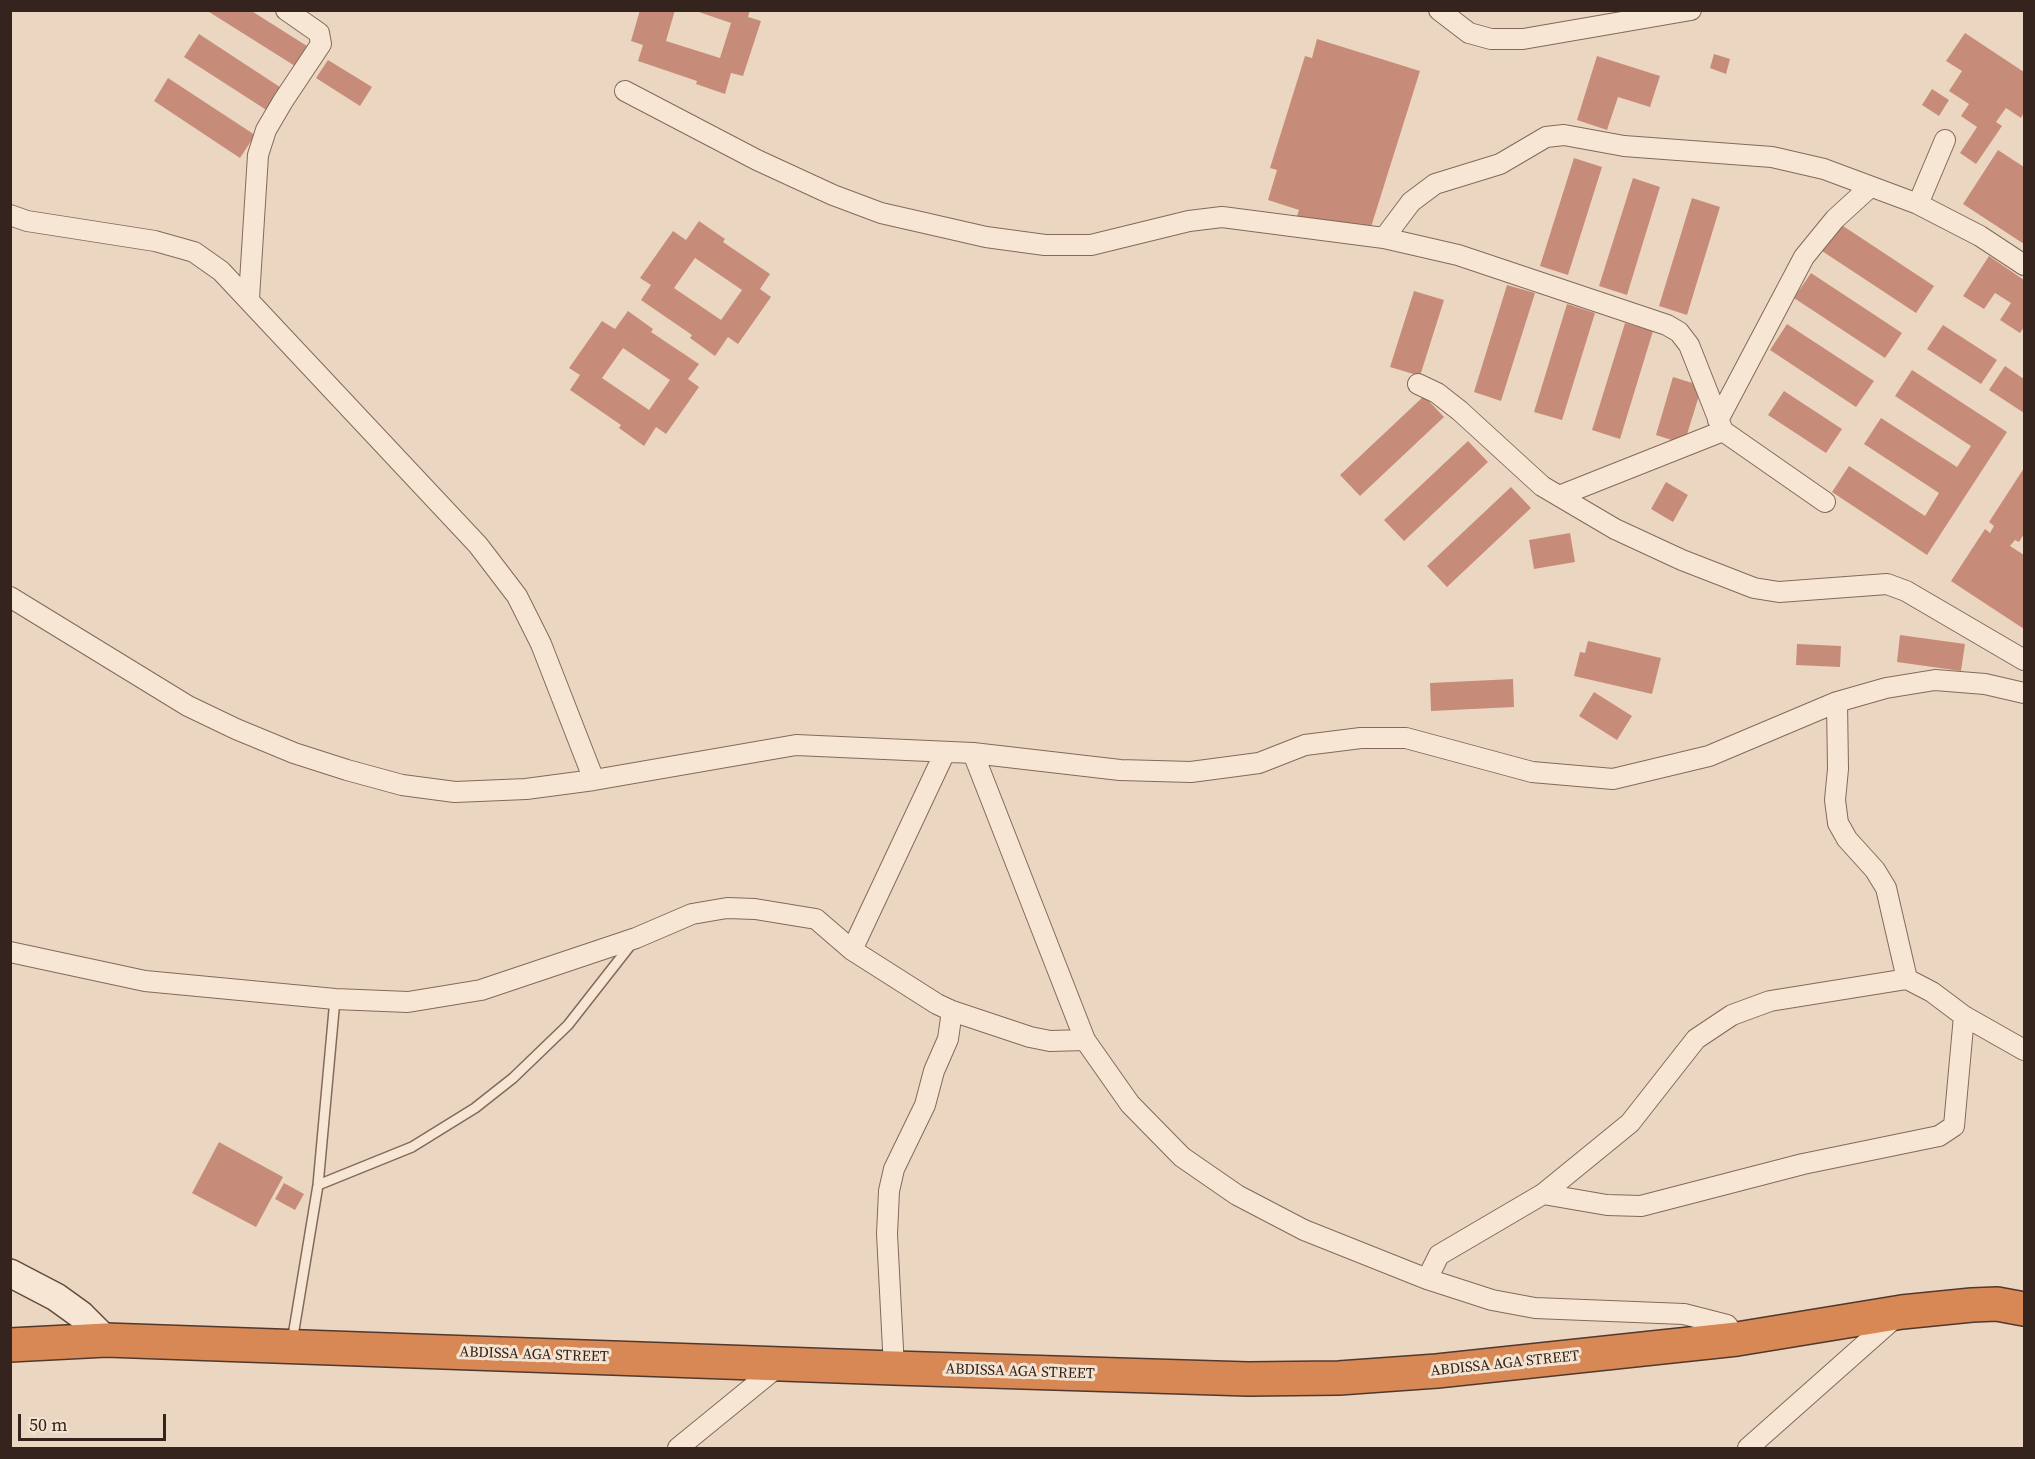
<!DOCTYPE html>
<style>
body{margin:0}
#map{position:relative;width:2035px;height:1459px;overflow:hidden;background:#ebd7c1;font-family:"Source Serif 4",serif}
canvas{display:block}
.frame{position:absolute;inset:0;border:12px solid #34241d;pointer-events:none}
.scale{position:absolute;left:18px;top:1414px;width:148px;height:27px;box-sizing:border-box;border:3px solid #34241d;border-top:0;padding-left:8px;font-size:18px;line-height:21px;white-space:nowrap;color:#34241d;-webkit-text-stroke:4px #f3e3d0;paint-order:stroke}
</style>
<div id="map">
<canvas width="2035" height="1459"></canvas>
<div class="frame"></div>
<div class="scale">50 m</div>
</div>
<script>
const ctx = document.querySelector('canvas').getContext('2d');
ctx.lineJoin = 'round';
function fill(path, color) { ctx.fillStyle = color; ctx.fill(path, 'evenodd'); }
const poly = rows => new Path2D(rows.map(r => 'M' + r).join(''));
function trace(path, color, width, dash) { ctx.strokeStyle = color; ctx.lineWidth = width; ctx.lineCap = dash ? 'butt' : 'round'; ctx.setLineDash(dash || []); ctx.stroke(path); }
function drawText(font, color, halo, rows, align = 'center') {
  ctx.font = font + ' "Source Serif 4",serif'; ctx.lineWidth = 6; ctx.setLineDash([]); ctx.textBaseline = 'middle'; ctx.strokeStyle = halo; ctx.fillStyle = color; for (const [text, x, y, turn = 0] of rows) {
    ctx.save(); ctx.translate(x, y); ctx.rotate((+turn || 0) * Math.PI / 180); ctx.textAlign = isNaN(turn) ? turn : align; if (halo) ctx.strokeText(text, 0, 0); ctx.fillText(text, 0, 0); ctx.restore();
  }
}
fill(poly([
 [206,10,250,10,307,46,295,66],
 [640,10,675,10,666,41,720,58,731,23,693,10,750,10,748,17,761,21,743,76,731,73,725,94,696,84,697,81,638,61,643,45,631,41],
 [1965,33,2024,72,2024,112,2021,118,2006,108,1996,122,2002,126,1976,164,1960,153,1977,127,1961,116,1969,104,1949,91,1962,71,1946,61],
 [199,34,286,91,271,113,184,57],
 [1317,39,1420,71,1371,227,1363,225,1360,235,1297,216,1299,210,1268,200,1277,170,1270,168,1305,56,1312,58],
 [1714,54,1730,59,1726,74,1710,68],
 [1597,56,1660,76,1650,107,1618,97,1607,130,1577,120],
 [328,60,372,87,360,106,316,78],
 [168,78,255,135,240,158,154,101],
 [1932,89,1949,100,1939,116,1922,105],
 [1998,150,2024,167,2024,244,1963,204],
 [1574,158,1602,167,1568,275,1540,266],
 [1633,178,1660,187,1627,295,1599,286],
 [1692,198,1720,207,1687,315,1659,306],
 [699,221,725,239,723,242,770,274,760,289,771,297,738,344,728,337,715,356,690,338,692,335,641,300,651,285,640,278,673,231,686,240],
 [695,258,742,290,721,320,674,288],
 [1840,224,1934,286,1916,313,1822,251],
 [1989,256,2024,280,2024,327,2020,333,2000,320,2011,303,1995,293,1984,309,1963,296],
 [1811,273,1902,333,1885,358,1794,298],
 [1507,285,1535,293,1501,401,1474,392],
 [1414,291,1444,300,1420,376,1390,367],
 [1567,304,1595,313,1562,420,1534,412],
 [628,311,653,329,651,332,699,364,688,379,699,387,666,434,656,427,644,446,619,428,621,425,570,390,580,375,569,368,602,321,615,329],
 [623,348,670,380,649,410,602,378],
 [1625,323,1653,331,1620,439,1592,430],
 [1787,324,1874,381,1856,407,1770,350],
 [1943,325,1997,360,1981,384,1927,349],
 [2005,366,2024,379,2024,413,1989,390],
 [1912,370,2007,432,1927,555,1832,492,1849,466,1925,516,1939,493,1864,444,1881,418,1957,467,1971,446,1895,396],
 [1673,377,1702,386,1684,444,1656,435],
 [1784,391,1842,429,1826,453,1768,415],
 [1424,396,1444,417,1360,496,1340,475],
 [1468,441,1488,462,1404,541,1384,520],
 [2024,468,2024,534,2019,542,2015,540,2010,546,2024,555,2024,629,1951,581,1985,529,1990,533,1994,526,1989,522],
 [1666,482,1688,495,1673,522,1651,509],
 [1511,487,1531,508,1447,587,1427,566],
 [1570,533,1575,562,1534,569,1529,540],
 [1900,635,1965,644,1961,671,1897,662],
 [1588,641,1661,658,1652,694,1574,676,1580,652,1585,653],
 [1797,644,1841,646,1840,667,1796,665],
 [1513,679,1514,707,1431,711,1430,683],
 [1594,692,1632,716,1617,740,1579,716],
 [219,1142,283,1177,256,1227,192,1193],
 [284,1183,304,1194,295,1210,275,1199]
]), '#c78c79');
const lane = poly([
 [318,1185,412,1147,475,1108,513,1078,568,1025,633,942],
 [292,1342,318,1185,335,999]
]);
const street = poly([
 [1439,10,1469,33,1491,39,1523,39,1691,10],
 [625,91,757,160,833,195,881,213,986,237,1045,245,1091,245,1189,221,1222,217,1384,238,1458,255,1667,325,1679,332,1689,345,1723,431],
 [1918,204,1980,236,2024,265],
 [10,215,27,221,155,241,194,252,221,271,478,545,517,596,541,644,594,780],
 [1384,238,1411,202,1435,184,1500,164,1546,137,1564,135,1624,146,1772,157,1824,169,1918,204,1945,140],
 [249,298,258,155,266,130,283,101,321,44,319,33,286,10],
 [1418,384,1437,393,1460,411,1542,486,1615,529,1682,560,1754,588,1779,592,1887,584,1906,591,2024,660],
 [1718,420,1804,257,1835,219,1870,187],
 [1559,496,1723,431,1825,502],
 [10,597,188,706,236,729,294,753,347,770,402,785,455,792,526,789,594,780,796,745,973,753,1120,770,1191,772,1259,763,1305,745,1361,738,1406,738,1532,772,1613,779,1709,756,1837,702,1886,688,1935,680,1985,684,2024,693],
 [1837,702,1838,769,1835,800,1838,823,1847,839,1875,870,1886,888,1907,979],
 [973,753,1085,1040,1130,1104,1182,1157,1237,1195,1304,1230,1427,1279,1492,1300,1535,1308,1684,1314,1727,1325,1737,1339],
 [852,950,945,752],
 [10,952,145,981,335,999,408,1002,481,990,636,938,692,914,727,908,755,909,816,919,852,950,937,1004,952,1011,1030,1037,1050,1041,1085,1040],
 [1543,1194,1607,1205,1641,1206,1803,1164,1939,1136,1954,1126,1964,1016],
 [1427,1279,1439,1255,1543,1194,1630,1123,1696,1039,1732,1015,1770,1001,1907,979,1932,992,1964,1016,2024,1050],
 [894,1368,887,1234,889,1191,894,1169,925,1105,934,1071,948,1039,952,1011],
 [678,1448,781,1364],
 [1748,1448,1898,1315]
]);
const secondary = poly([
 [10,1273,56,1297,81,1315,106,1340]
]);
const highway = poly([
 [10,1345,106,1340,894,1368,1248,1379,1339,1378,1437,1371,1737,1339,1902,1312,1972,1305,1997,1304,2024,1309]
]);
trace(lane, '#84695a', 12);
trace(street, '#84695a', 22);
trace(secondary, '#654a3d', 30);
trace(highway, '#51382e', 36);
trace(lane, '#f7e6d4', 9);
trace(street, '#f7e6d4', 20);
trace(secondary, '#f7e6d4', 27);
trace(highway, '#d78855', 33);
drawText('15px', '#34241d', '#f3e3d0', [
 ["ABDISSA AGA STREET",534,1355,2],
 ["ABDISSA AGA STREET",1505,1364,-6],
 ["ABDISSA AGA STREET",1020,1372,2]
]);
</script>
